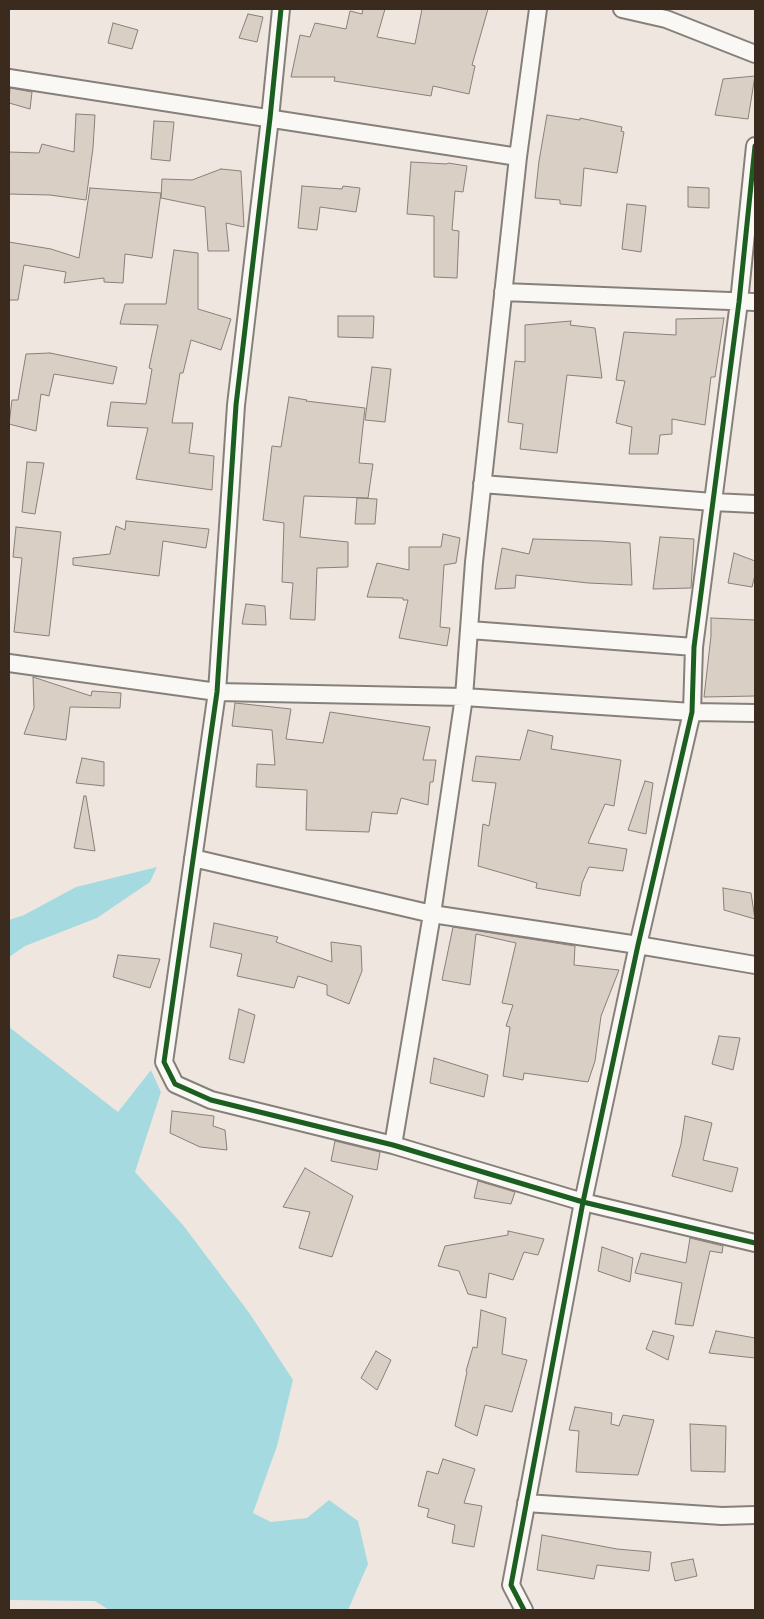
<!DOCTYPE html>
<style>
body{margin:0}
#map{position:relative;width:764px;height:1619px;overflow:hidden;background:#efe7df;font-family:"Gochi Hand",sans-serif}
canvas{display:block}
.frame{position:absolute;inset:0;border:10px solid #3b2a1e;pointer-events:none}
</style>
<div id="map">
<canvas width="764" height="1619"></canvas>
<div class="frame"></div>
</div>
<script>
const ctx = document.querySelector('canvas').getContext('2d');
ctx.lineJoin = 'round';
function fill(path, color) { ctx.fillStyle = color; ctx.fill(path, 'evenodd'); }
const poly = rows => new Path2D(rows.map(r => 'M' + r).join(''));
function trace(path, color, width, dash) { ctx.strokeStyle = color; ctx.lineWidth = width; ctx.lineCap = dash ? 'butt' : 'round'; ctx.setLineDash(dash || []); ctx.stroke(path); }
fill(poly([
 [157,867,150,882,97,918,25,946,9,957,9,920,24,915,76,887],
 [9,1027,118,1112,151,1070,161,1092,135,1172,183,1225,250,1314,293,1380,277,1446,253,1513,271,1522,307,1518,329,1500,358,1521,368,1564,348,1610,109,1610,95,1601,9,1600]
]), '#a5dbe0');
const building = poly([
 [363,9,385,9,377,37,415,44,422,9,488,9,472,65,475,66,469,94,433,86,431,96,334,81,335,77,291,77,300,35,310,37,315,23,346,29,350,11,362,14,363,9],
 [248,14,263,17,257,42,239,38,248,14],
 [113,23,138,30,132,49,108,43,113,23],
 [755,76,748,119,715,115,723,79,755,76],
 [10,88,32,92,30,109,9,103,10,88],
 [76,114,95,115,93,148,86,200,50,195,9,194,9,152,39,153,42,144,74,152,76,114],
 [547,115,580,120,580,118,622,127,621,131,624,132,617,173,584,168,581,206,560,204,560,200,535,198,539,161,547,115],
 [154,121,174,122,170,161,151,159,154,121],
 [411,162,447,164,448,163,467,166,463,192,455,191,452,230,459,231,457,278,434,277,434,216,407,214,411,162],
 [221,169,241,171,244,227,226,223,229,251,208,251,205,207,161,198,162,179,192,180,221,169],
 [302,186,342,189,343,186,360,188,356,212,320,207,317,230,298,228,302,186],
 [688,187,709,188,709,208,688,207,688,187],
 [90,188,161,193,152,258,125,254,123,283,104,282,104,278,64,283,66,272,24,265,18,300,9,300,9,242,51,249,79,258,90,188],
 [627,204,646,206,641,252,622,249,627,204],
 [174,250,198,253,198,309,231,319,221,350,191,340,183,373,180,373,172,423,193,423,189,453,214,456,212,490,136,479,148,428,107,426,111,402,146,404,152,369,149,368,158,325,120,324,125,304,166,304,174,250],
 [338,316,374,316,373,338,338,337,338,316],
 [724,318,715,377,711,377,705,425,672,419,672,434,660,435,658,454,629,454,632,427,616,423,625,381,616,380,624,332,676,335,676,319,724,318],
 [571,321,570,325,595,328,602,378,567,375,557,453,520,449,523,424,508,422,515,361,525,362,525,325,571,321],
 [50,353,117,367,113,384,54,374,49,396,41,394,36,431,9,424,12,400,18,400,26,354,50,353],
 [372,367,391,369,385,422,365,420,372,367],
 [289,397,307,400,306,401,365,408,359,463,373,464,368,498,304,496,300,537,348,542,348,567,317,568,315,620,290,619,293,583,282,582,284,523,263,520,272,446,281,447,289,397],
 [27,462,44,463,35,514,22,512,27,462],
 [357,498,377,499,375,524,355,524,357,498],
 [126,521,209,529,206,548,163,541,159,576,73,565,73,558,110,554,116,526,125,530,126,521],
 [16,527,61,532,49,636,14,632,22,558,13,557,16,527],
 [443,534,460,538,456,563,444,565,440,627,450,628,447,646,399,638,408,600,403,600,403,598,367,597,377,563,409,570,409,547,441,547,443,534],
 [660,537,694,539,691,588,653,589,660,537],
 [533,539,600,541,630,543,632,585,588,583,516,575,515,588,495,589,502,548,529,554,533,539],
 [734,553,755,561,755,575,752,587,728,583,734,553],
 [246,604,265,606,266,625,242,624,246,604],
 [711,618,755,620,755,696,704,697,711,636,711,618],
 [33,677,91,696,92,691,121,693,120,708,70,707,66,740,24,734,34,708,33,677],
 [235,703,291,709,286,739,323,743,330,712,430,727,423,760,436,760,433,782,430,782,428,805,401,798,397,814,372,812,369,832,306,830,307,790,256,787,257,764,275,765,272,730,232,726,235,703],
 [528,730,553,736,551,749,621,760,614,806,605,804,588,843,627,849,623,871,589,867,582,883,580,896,536,888,537,883,478,866,483,824,489,826,496,783,472,781,476,756,520,760,528,730],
 [82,758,104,762,104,786,76,783,82,758],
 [645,781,653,783,646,834,628,830,645,781],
 [84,796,86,796,95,851,74,848,84,796],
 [723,888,751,893,755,919,724,910,723,888],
 [214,923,278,937,276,942,332,962,331,942,361,946,362,971,349,1004,327,995,327,985,298,976,294,988,237,976,242,954,210,947,214,923],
 [453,927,575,946,574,965,619,970,601,1016,595,1061,588,1082,524,1073,523,1080,503,1076,510,1027,506,1026,513,1005,502,1003,516,943,476,934,470,985,442,980,453,927],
 [118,955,160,959,150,988,113,977,118,955],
 [239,1009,255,1015,244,1063,229,1059,239,1009],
 [719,1036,740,1038,733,1070,712,1064,719,1036],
 [434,1058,488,1075,484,1097,430,1083,434,1058],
 [172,1111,214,1116,213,1126,225,1130,227,1150,200,1147,170,1133,172,1111],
 [685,1116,712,1123,703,1160,738,1168,732,1192,672,1176,681,1144,685,1116],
 [335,1141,380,1152,377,1170,331,1161,335,1141],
 [305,1168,353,1196,332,1257,299,1248,310,1212,283,1207,305,1168],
 [478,1181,515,1192,511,1204,474,1198,478,1181],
 [508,1231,544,1239,538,1255,524,1252,513,1280,489,1273,486,1298,468,1294,459,1271,438,1266,445,1246,508,1235,508,1231],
 [690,1238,723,1246,722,1253,710,1251,693,1326,675,1324,682,1283,635,1273,641,1253,686,1263,690,1238],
 [602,1247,633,1258,630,1282,598,1271,602,1247],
 [481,1310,506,1318,502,1354,527,1360,512,1412,485,1405,477,1436,455,1426,467,1372,466,1371,473,1347,477,1348,481,1310],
 [653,1331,674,1336,668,1360,646,1349,653,1331],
 [716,1331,755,1338,755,1358,709,1353,716,1331],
 [376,1351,391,1360,377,1390,361,1378,376,1351],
 [575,1407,612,1413,611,1424,619,1426,623,1415,654,1420,638,1475,576,1472,579,1431,569,1430,575,1407],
 [690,1424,726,1426,725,1472,691,1471,690,1424],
 [443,1459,475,1469,464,1503,482,1506,474,1547,452,1543,455,1525,427,1517,429,1509,418,1506,427,1471,438,1474,443,1459],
 [542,1535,617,1549,651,1552,649,1571,597,1565,594,1579,537,1570,542,1535],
 [693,1559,697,1576,675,1581,671,1563,693,1559]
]);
fill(building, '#dacfc4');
trace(building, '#87807a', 1);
const minor = poly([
 [281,9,270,118,236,405,217,692,164,1062,175,1084,211,1100,393,1145,583,1202,755,1243],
 [622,9,666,19,755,54],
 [9,78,518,157],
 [503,292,755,302],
 [482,484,713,502,755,504],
 [470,630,694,647],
 [9,663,217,692,464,697,692,712,755,713],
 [193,858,432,914,638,945,755,965],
 [393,1145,432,914,464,697,474,562,518,157,538,9],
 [526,1503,722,1516,755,1515],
 [524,1610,511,1585,583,1202,638,945,692,712,694,647,739,302,755,146]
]);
trace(minor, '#87807a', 20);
trace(minor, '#f9f8f5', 16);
trace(poly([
 [281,9,270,118,236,405,217,692,164,1062,175,1084,211,1100,393,1145,583,1202,755,1243],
 [524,1610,511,1585,583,1202,638,945,692,712,694,647,739,302,755,146]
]), '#1b5e20', 5);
</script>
